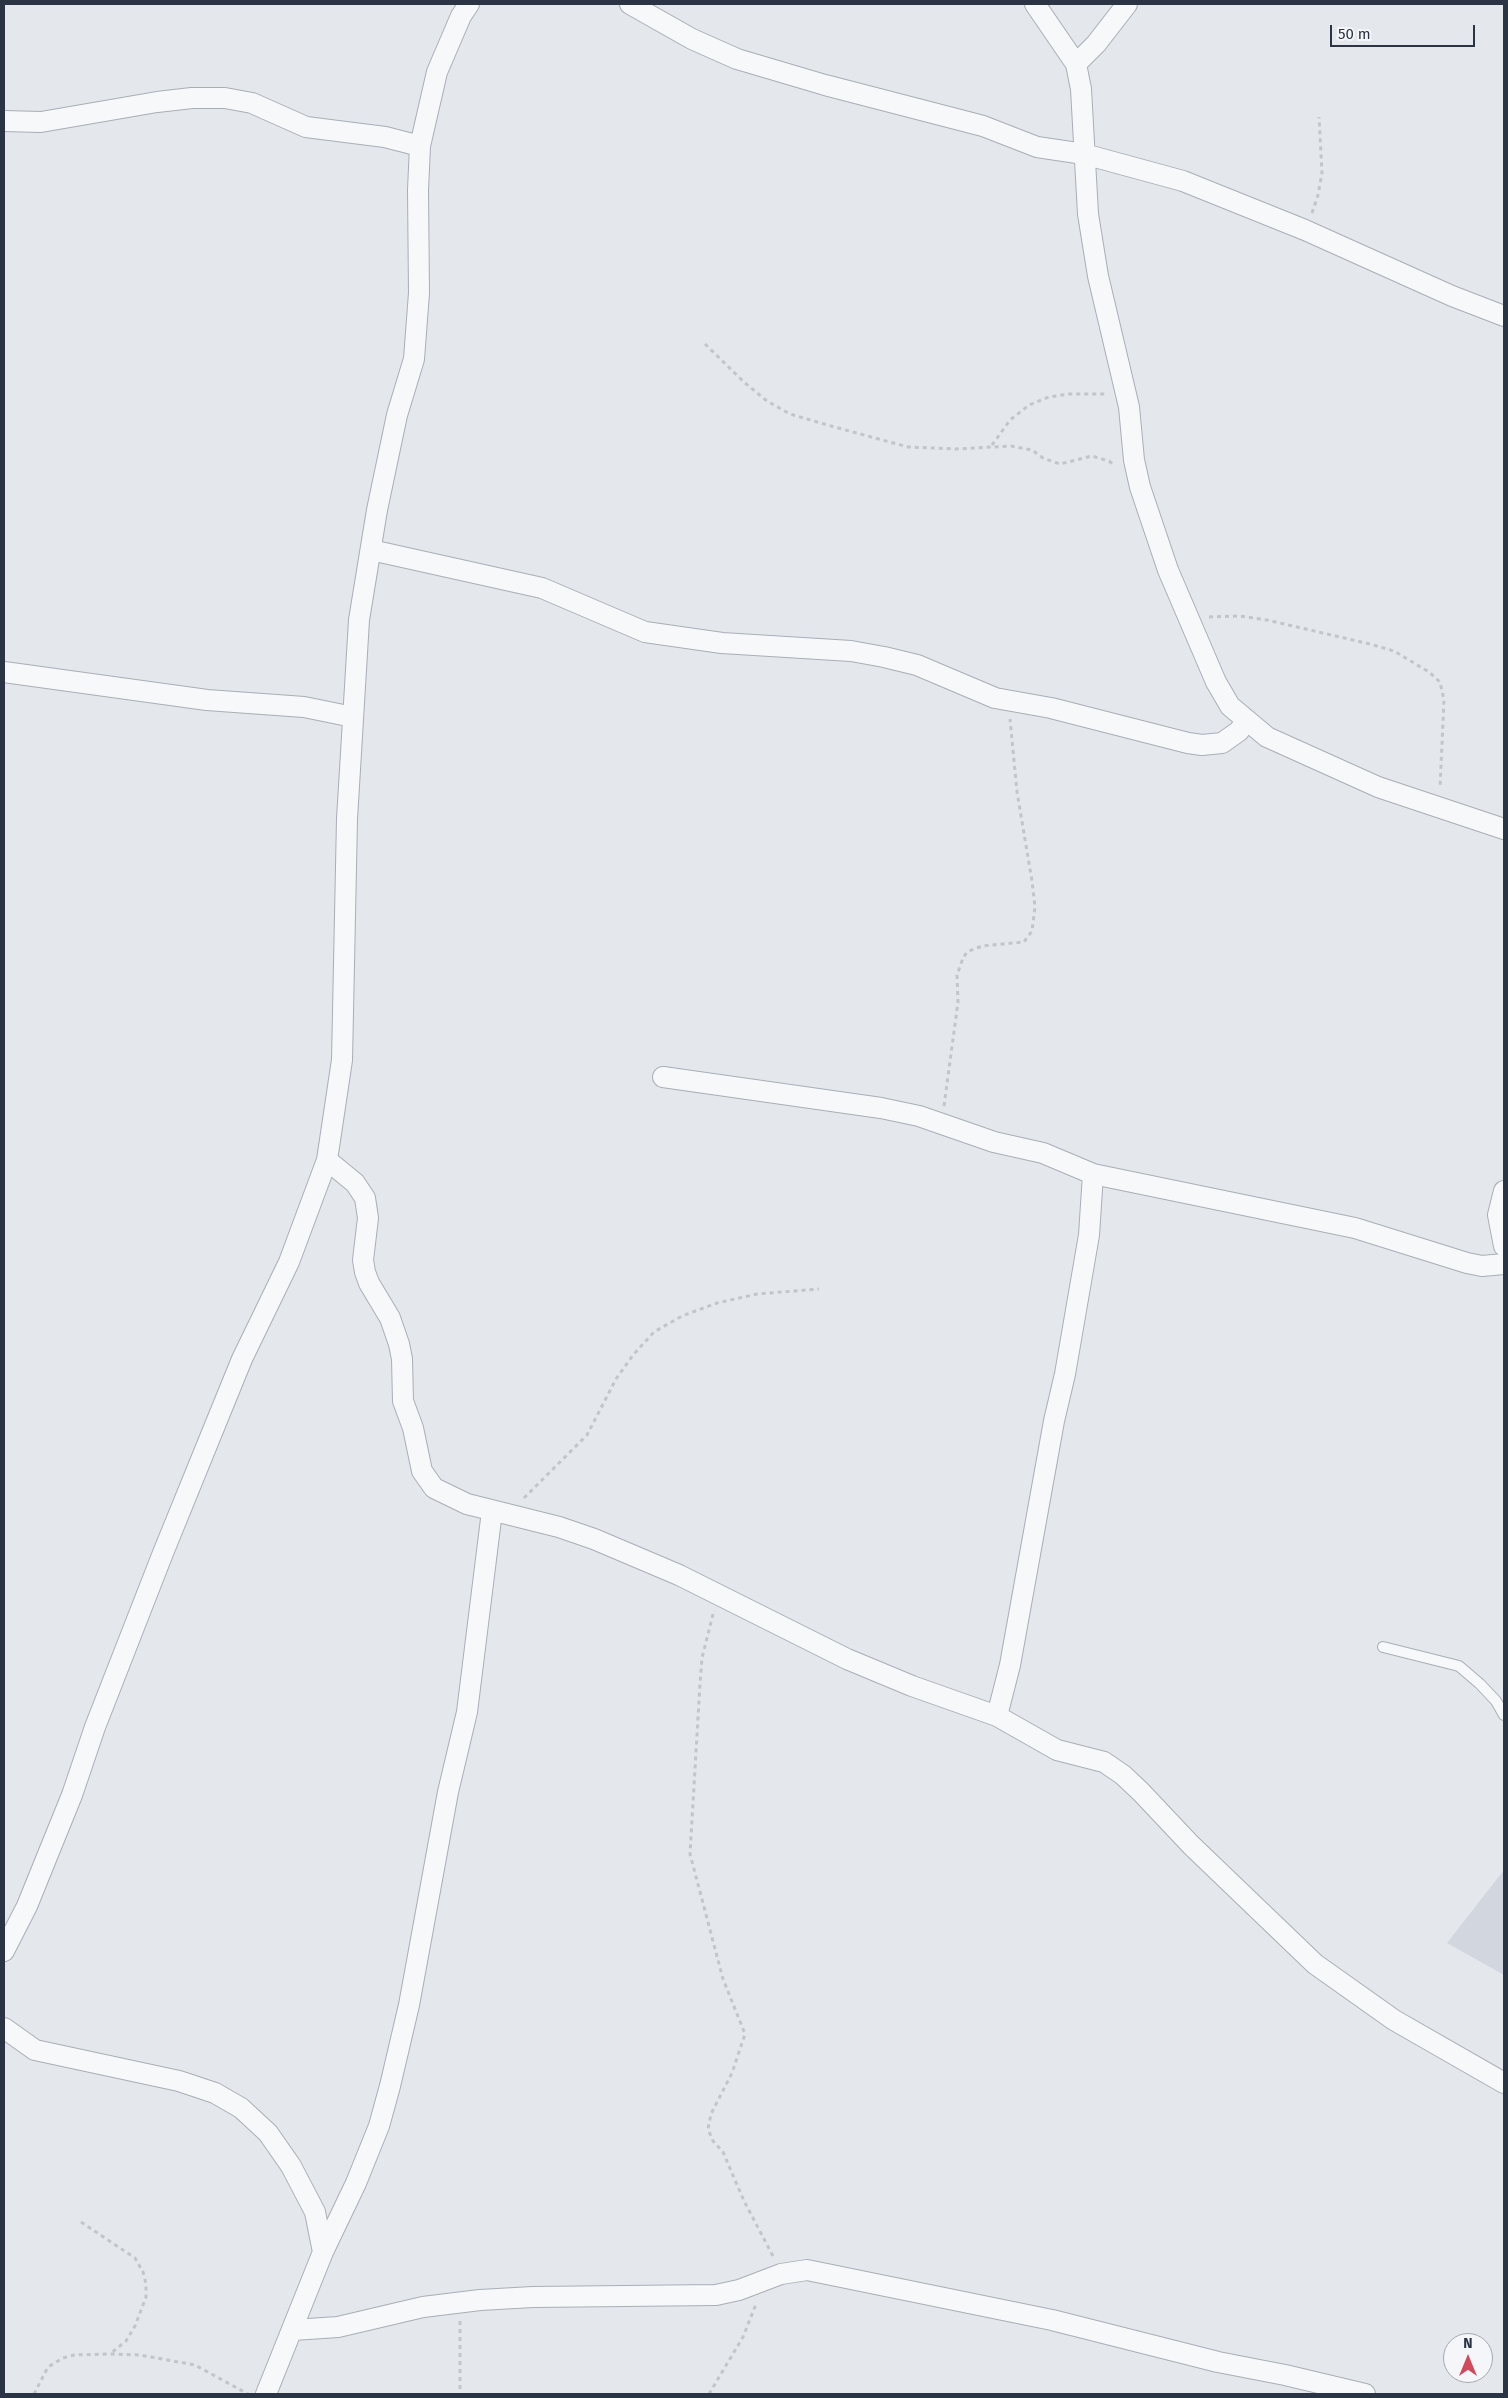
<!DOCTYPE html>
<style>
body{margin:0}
#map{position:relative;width:1508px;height:2398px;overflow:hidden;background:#e4e7ec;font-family:"Fira Sans",sans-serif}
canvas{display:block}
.frame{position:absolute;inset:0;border:5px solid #2b3445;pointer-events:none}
.north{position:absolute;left:1443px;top:2333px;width:50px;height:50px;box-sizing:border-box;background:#f4f6f9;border:1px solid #a4a8b1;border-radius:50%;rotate:0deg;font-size:14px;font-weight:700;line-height:20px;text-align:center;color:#2b3445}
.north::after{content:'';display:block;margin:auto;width:18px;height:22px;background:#d1495b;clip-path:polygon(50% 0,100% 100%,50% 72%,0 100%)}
.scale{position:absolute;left:1330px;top:25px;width:145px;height:22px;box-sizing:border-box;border:2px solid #2b3445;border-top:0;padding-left:6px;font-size:15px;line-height:18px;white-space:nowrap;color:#2b3445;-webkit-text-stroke:4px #f4f6f9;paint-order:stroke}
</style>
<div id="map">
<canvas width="1508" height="2398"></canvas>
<div class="frame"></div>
<div class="north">N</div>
<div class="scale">50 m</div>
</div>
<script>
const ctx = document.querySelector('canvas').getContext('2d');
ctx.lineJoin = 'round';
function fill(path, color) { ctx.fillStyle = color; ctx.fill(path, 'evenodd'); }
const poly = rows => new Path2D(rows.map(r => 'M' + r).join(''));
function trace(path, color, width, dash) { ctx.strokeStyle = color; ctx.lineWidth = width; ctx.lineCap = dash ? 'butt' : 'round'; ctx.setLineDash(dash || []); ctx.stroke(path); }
fill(poly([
 [1504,1870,1504,1975,1447,1943]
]), '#d2d6de');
const service = poly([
 [1383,1647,1459,1666,1480,1684,1496,1701,1504,1715]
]);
const minor = poly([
 [630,4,692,39,737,59,825,85,983,126,1037,147,1084,154,1183,181,1305,230,1452,296,1504,316],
 [1035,4,1076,64,1081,89,1088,214,1098,276,1129,407,1134,460,1140,487,1168,570,1216,682,1230,706,1267,737,1378,787,1504,829],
 [1076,64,1096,44,1127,4],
 [4,121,41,122,157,102,192,98,225,98,252,103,306,127,385,137,420,146],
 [371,550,542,588,645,632,722,643,851,651,884,657,917,665,995,698,1051,708,1188,743,1202,745,1222,743,1239,731,1246,721],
 [4,672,207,700,304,707,353,717],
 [663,1077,881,1108,919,1116,994,1142,1043,1153,1093,1174,1355,1228,1467,1263,1482,1266,1504,1264],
 [327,1160,355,1183,365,1198,368,1218,363,1260,365,1272,369,1283,390,1318,399,1344,402,1359,403,1401,413,1428,422,1471,434,1488,467,1504,559,1527,594,1539,679,1575,847,1659,912,1686,997,1716,1057,1750,1104,1762,1123,1775,1141,1792,1191,1845,1315,1964,1394,2020,1504,2083],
 [1504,1191,1498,1215,1504,1246],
 [997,1716,1010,1665,1054,1421,1065,1374,1089,1235,1093,1174],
 [4,1951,27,1906,72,1795,95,1727,163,1553,242,1359,289,1262,327,1160,342,1060,347,819,359,620,377,510,397,415,414,359,419,293,418,190,420,146,437,72,461,16,469,4],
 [4,2028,35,2050,179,2081,215,2093,241,2108,268,2133,291,2166,315,2212,323,2252],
 [293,2330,338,2327,423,2307,480,2300,533,2297,716,2295,739,2290,781,2274,807,2270,1052,2320,1218,2362,1285,2375,1365,2394],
 [266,2394,323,2252,356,2183,379,2126,390,2086,409,2005,448,1792,467,1712,492,1511]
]);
trace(service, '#a9aeb7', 12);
trace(minor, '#a9aeb7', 22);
trace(poly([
 [1312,213,1318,195,1322,173,1319,117],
 [705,344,745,383,767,401,790,414,831,426,908,447,956,449,1011,446,1032,450,1043,458,1060,464,1092,456,1109,461,1115,466],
 [992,445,1010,420,1029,405,1049,397,1069,394,1106,394],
 [1209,617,1240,616,1267,620,1370,644,1394,651,1429,672,1440,682,1444,700,1440,788],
 [944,1106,958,1002,957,975,963,958,967,952,982,946,1024,942,1032,931,1035,907,1032,881,1017,792,1010,719],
 [524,1498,587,1435,616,1379,633,1355,654,1332,682,1316,717,1303,757,1294,819,1289],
 [713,1614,702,1658,700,1684,690,1854,723,1979,745,2034,732,2073,711,2114,708,2129,713,2141,723,2152,744,2201,774,2258],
 [81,2222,135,2258,143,2272,146,2284,146,2297,135,2326,126,2341,110,2354],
 [460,2321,460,2394],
 [34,2394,48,2367,63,2358,74,2355,110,2354,140,2355,195,2365,248,2394],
 [709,2394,743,2337,756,2304]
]), '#c2c5cb', 3, [4, 4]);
trace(service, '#f7f8fa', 10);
trace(minor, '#f7f8fa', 20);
</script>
